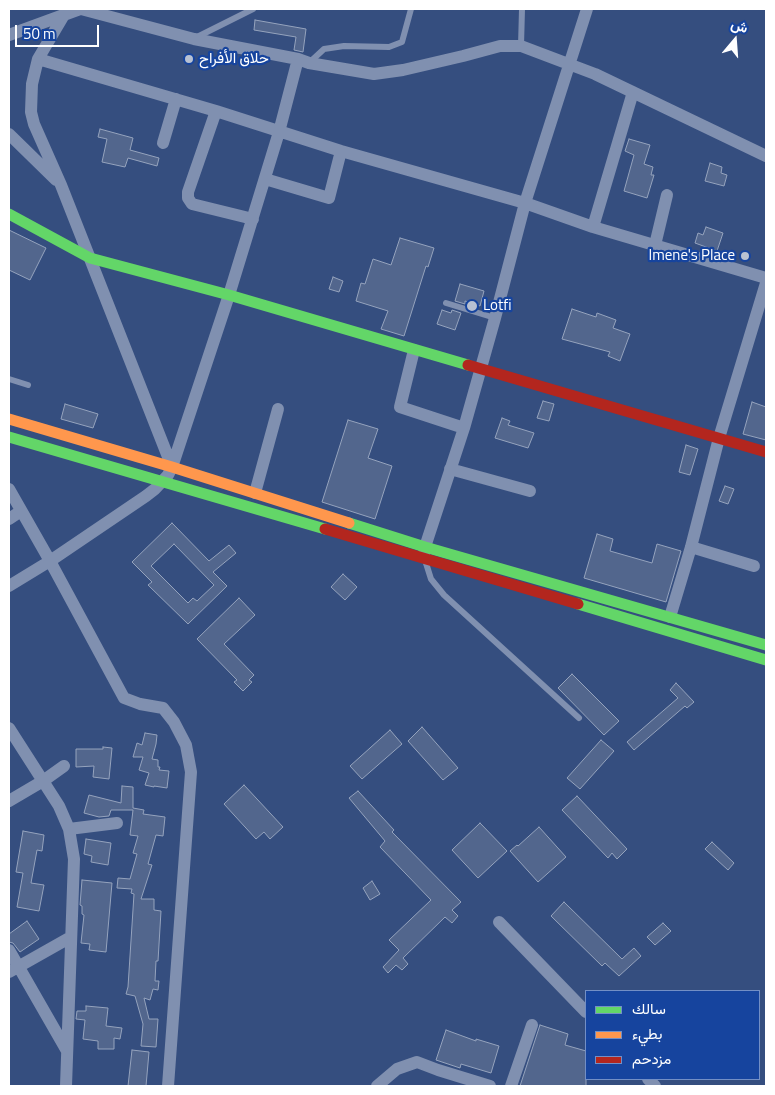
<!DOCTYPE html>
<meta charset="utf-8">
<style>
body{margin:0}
#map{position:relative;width:775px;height:1095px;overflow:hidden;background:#354e7f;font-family:"Titillium Web",Vazirmatn,sans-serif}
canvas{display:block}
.frame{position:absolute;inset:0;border:10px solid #fff;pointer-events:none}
.legend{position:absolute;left:585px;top:990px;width:175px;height:90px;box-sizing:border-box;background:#16449e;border:1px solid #738fc5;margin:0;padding:6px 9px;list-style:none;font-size:15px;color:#fff}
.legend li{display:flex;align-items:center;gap:10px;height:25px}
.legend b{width:25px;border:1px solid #738fc5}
.north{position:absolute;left:710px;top:15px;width:50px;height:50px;-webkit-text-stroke:4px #16449e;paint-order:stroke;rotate:18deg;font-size:14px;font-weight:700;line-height:20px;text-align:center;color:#fff}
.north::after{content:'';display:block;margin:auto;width:18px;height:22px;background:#fff;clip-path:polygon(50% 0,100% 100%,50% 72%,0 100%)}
.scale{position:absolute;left:15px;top:25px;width:84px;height:22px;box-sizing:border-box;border:2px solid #fff;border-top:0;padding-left:6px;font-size:15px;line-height:18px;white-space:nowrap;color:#fff;-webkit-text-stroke:4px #16449e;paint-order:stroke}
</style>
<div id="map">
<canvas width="775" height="1095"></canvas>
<div class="frame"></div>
<ul class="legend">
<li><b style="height:6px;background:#63d668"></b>سالك</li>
<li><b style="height:6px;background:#ff974d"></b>بطيء</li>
<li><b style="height:6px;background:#b3261e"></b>مزدحم</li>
</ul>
<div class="north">ش</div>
<div class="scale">50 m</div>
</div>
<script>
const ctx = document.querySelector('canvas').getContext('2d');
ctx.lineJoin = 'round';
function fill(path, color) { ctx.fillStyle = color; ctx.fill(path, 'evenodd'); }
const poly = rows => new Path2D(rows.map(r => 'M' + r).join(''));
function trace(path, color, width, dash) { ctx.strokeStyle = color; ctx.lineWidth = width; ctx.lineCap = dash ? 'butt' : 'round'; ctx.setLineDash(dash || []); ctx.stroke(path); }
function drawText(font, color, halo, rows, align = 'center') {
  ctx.font = font + ' "Titillium Web",Vazirmatn,sans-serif'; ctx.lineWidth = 4.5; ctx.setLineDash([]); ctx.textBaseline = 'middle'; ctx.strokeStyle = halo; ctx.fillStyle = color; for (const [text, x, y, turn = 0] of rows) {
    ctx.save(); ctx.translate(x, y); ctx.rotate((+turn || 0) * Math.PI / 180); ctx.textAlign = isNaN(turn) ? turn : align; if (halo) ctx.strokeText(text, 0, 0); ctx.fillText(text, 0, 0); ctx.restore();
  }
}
const building = poly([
 [255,20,306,29,303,52,294,50,296,37,254,30,255,20],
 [100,129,133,138,130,150,159,158,157,166,128,158,125,167,102,162,107,139,98,137,100,129],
 [629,139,650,145,644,164,653,167,651,175,654,175,647,198,624,191,634,155,625,151,629,139],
 [710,163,722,167,721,173,727,175,724,186,705,181,710,163],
 [706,227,723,233,717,251,695,243,698,233,703,235,706,227],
 [9,230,46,248,30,280,9,270,9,230],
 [400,238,434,248,428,267,426,266,404,336,381,329,388,311,356,301,361,283,365,284,373,259,391,265,400,238],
 [333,277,343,281,339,292,329,289,333,277],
 [460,284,484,291,480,306,465,301,465,304,455,301,460,284],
 [572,309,596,317,597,313,616,320,613,328,630,334,620,361,608,356,610,352,562,339,572,309],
 [442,310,451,313,452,310,461,313,455,330,437,324,442,310],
 [543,401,554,404,549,421,537,418,543,401],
 [752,402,766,407,766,440,743,434,752,402],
 [65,404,98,414,93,428,61,419,65,404],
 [502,418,510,421,508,425,534,433,528,448,495,438,502,418],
 [348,420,378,429,368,458,392,466,375,519,322,502,348,420],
 [686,445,698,449,690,475,679,472,686,445],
 [725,486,734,489,728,504,719,501,725,486],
 [172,523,209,561,229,545,236,553,213,572,227,586,188,624,148,585,152,582,132,562,172,523],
 [174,544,214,585,197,601,193,598,188,603,151,566,174,544],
 [597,534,613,539,610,551,652,563,657,544,681,551,666,602,584,578,597,534],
 [343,574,357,587,345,600,331,587,343,574],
 [239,598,255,615,224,644,254,675,249,680,252,682,243,691,234,682,237,680,197,639,239,598],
 [572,674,619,721,604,735,558,688,572,674],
 [676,683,694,702,687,708,685,706,634,750,627,742,678,698,670,690,676,683],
 [422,727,458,768,443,780,408,741,422,727],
 [390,730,402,744,362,779,350,766,390,730],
 [145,733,157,735,156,744,152,759,158,760,158,767,160,767,159,770,169,771,167,788,154,786,154,787,145,785,149,773,139,770,143,757,133,757,137,743,142,745,145,733],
 [601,740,614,751,580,789,567,778,601,740],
 [103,747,112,748,109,779,93,777,94,766,76,767,76,749,103,749,103,747],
 [244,785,283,827,270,839,264,832,256,839,224,804,244,785],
 [122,786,133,787,133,808,144,810,143,814,165,817,163,836,156,835,148,864,152,865,141,899,154,899,154,910,161,911,158,961,156,961,155,981,159,981,158,990,153,989,150,1000,144,998,149,1019,158,1019,156,1047,141,1046,143,1024,135,996,126,994,128,987,134,894,131,893,132,889,117,888,118,878,130,879,137,854,133,853,138,836,130,835,133,810,111,810,109,816,99,817,84,813,89,795,121,803,122,786],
 [358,791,394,830,392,832,461,902,452,910,458,916,452,923,445,917,403,958,408,964,402,970,396,965,388,973,383,967,399,950,389,940,431,900,380,847,385,841,349,798,358,791],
 [577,796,627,849,617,859,612,853,608,858,562,810,577,796],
 [480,823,507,851,478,878,452,850,480,823],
 [539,827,566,857,538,882,510,851,517,845,518,846,539,827],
 [23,831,44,835,42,851,37,850,31,883,44,885,39,911,17,907,23,873,16,872,23,831],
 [86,839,111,843,108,865,91,862,92,856,84,854,86,839],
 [712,842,734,863,728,870,705,849,712,842],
 [82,880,112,883,106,952,89,950,90,944,81,943,84,915,82,914,82,906,80,905,82,880],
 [372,881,380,894,370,900,363,888,372,881],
 [564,902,622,959,634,948,641,956,619,976,605,963,602,966,551,916,564,902],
 [27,921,39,939,20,952,13,943,9,942,9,934,27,921],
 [663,923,671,931,655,945,647,937,663,923],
 [86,1006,108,1008,106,1026,122,1028,120,1039,114,1038,114,1049,98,1049,98,1041,83,1039,85,1020,76,1019,77,1011,86,1011,86,1006],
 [540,1025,568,1034,565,1045,586,1051,586,1086,520,1086,540,1025],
 [446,1030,476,1041,476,1039,499,1046,491,1073,461,1064,460,1068,436,1060,446,1030],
 [132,1050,149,1052,146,1086,128,1086,132,1050]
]);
fill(building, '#52668d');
trace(building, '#95a3bd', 1);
trace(poly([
 [195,38,253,9],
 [521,46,522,9],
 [310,62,324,49,344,46,389,47,402,42,411,9],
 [446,303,495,318],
 [9,379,28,385],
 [425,560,431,579,444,595,579,718]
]), '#8090b0', 6);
trace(poly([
 [81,9,194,39,298,59,309,63,374,74,403,70,463,56,500,46,521,46,595,74,766,156],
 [64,15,38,59,32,84,31,112,34,124,61,185,172,467],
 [9,35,80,9],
 [38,59,216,111,341,151,525,203,593,227,766,278],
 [216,111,188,192,188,198,192,204,253,219],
 [9,134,56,180],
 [163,143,176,99],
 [265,179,329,198,341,151],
 [593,227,633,92],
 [655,245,667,195],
 [414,350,400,407,464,428],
 [450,469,530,491],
 [9,489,50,561,124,698,140,704,163,708,174,722,186,745,191,772,168,1086],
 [255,493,278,409],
 [9,519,21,511],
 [691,547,754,566],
 [424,555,425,547,464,428,495,318,525,203,587,9],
 [9,586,50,561,146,496,155,489,168,475,172,467,229,295,279,132,298,59],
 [670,617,691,547,719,438,766,283],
 [9,728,59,806,69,829,74,859,66,1086],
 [9,801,43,781,64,766],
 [69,829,117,823],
 [499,922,586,1012],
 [9,950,67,1051],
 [9,972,71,937],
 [648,1079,655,1086],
 [377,1086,397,1069,417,1062,438,1070,490,1086],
 [511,1086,532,1025]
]), '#8090b0', 12);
trace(poly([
 [9,214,90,258,229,295,468,365],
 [9,437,325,529],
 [349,523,425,547,766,645],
 [578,604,766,660]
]), '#63d668', 11);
trace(poly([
 [9,419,172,467,349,523]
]), '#ff974d', 11);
trace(poly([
 [468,365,766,452],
 [325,529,578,604]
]), '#b3261e', 11);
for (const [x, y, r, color] of [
 [189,59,5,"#b8c1d2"],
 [745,256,5,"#b8c1d2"],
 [472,306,6,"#b8c1d2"]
]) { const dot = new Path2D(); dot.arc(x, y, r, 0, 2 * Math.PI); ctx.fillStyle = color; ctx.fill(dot); trace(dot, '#16449e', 2); }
drawText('15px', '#fff', '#16449e', [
 ["حلاق الأفراح",199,59],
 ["Imene's Place",735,256,"right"],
 ["Lotfi",483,306]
], 'left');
</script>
